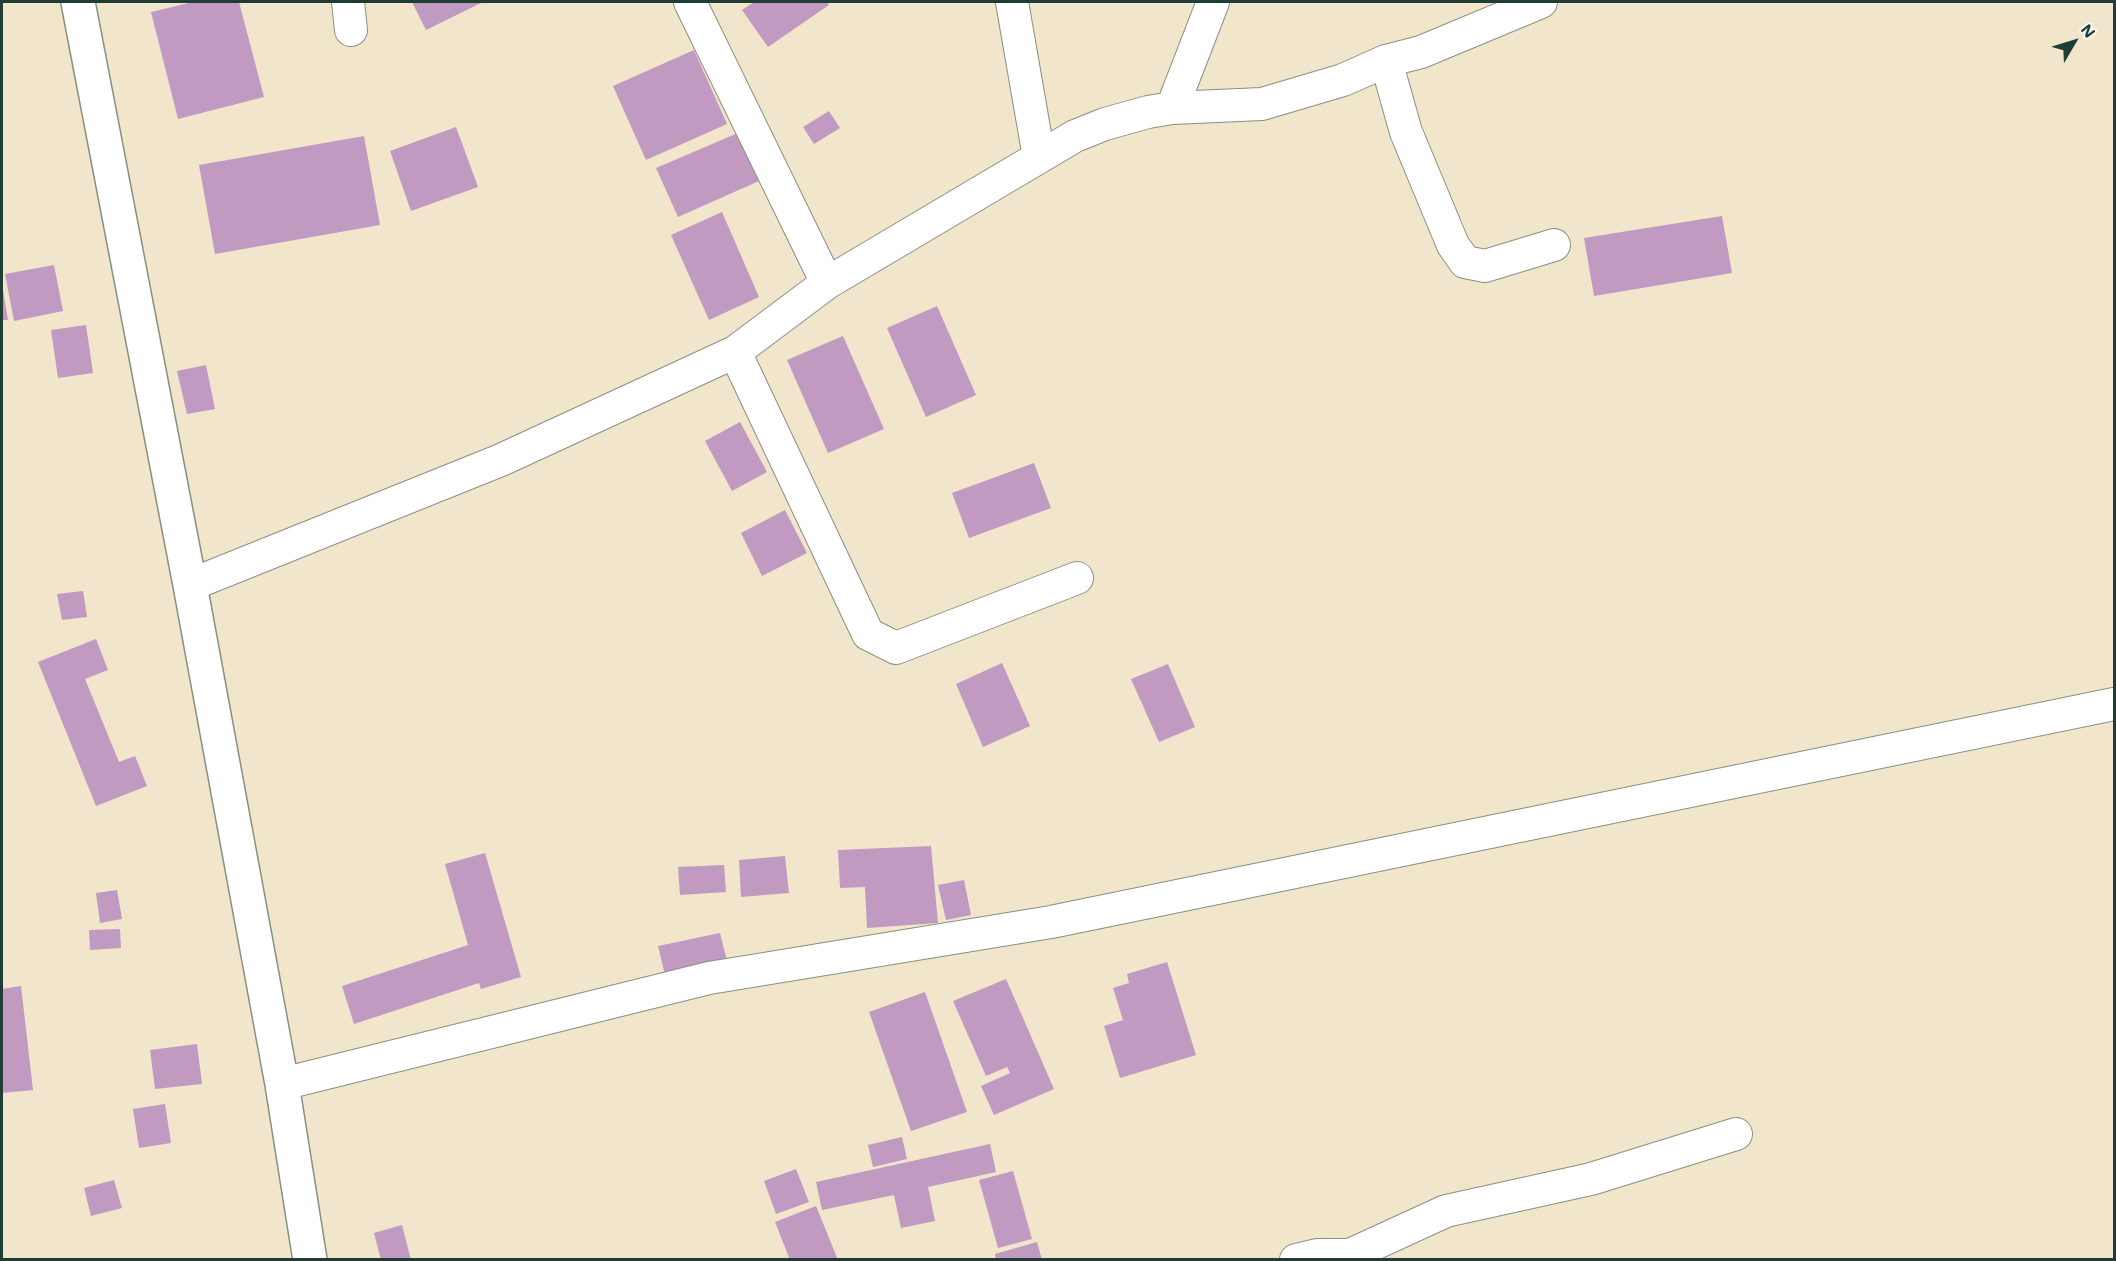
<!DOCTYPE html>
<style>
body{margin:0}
#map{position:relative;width:2116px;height:1261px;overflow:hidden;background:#f1e5cc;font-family:Mali,sans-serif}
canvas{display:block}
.frame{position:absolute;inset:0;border:3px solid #1f3d34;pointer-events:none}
.north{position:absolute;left:2044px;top:12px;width:60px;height:60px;-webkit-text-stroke:4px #f6f6f2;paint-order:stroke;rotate:52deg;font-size:16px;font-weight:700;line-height:24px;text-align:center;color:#1f3d34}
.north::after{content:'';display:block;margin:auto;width:21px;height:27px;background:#1f3d34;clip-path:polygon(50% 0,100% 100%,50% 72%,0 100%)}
</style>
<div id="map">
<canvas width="2116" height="1261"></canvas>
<div class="frame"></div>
<div class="north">N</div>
</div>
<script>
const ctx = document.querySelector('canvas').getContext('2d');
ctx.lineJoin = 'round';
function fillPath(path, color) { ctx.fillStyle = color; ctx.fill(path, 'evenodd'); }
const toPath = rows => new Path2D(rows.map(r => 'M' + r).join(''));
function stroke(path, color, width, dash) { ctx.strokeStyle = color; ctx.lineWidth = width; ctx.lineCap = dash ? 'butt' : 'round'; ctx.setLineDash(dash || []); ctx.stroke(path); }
fillPath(toPath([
 [193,2,239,2,264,97,178,119,151,12],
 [412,2,483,2,426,30],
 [754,2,827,2,829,5,768,47,742,10],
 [694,50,727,124,646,160,613,86],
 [829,111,840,128,814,144,803,127],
 [456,127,478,187,411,211,390,151],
 [738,133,759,181,678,217,656,168],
 [364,136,380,225,215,254,199,165],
 [722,212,759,297,709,320,671,235],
 [1722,216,1732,273,1594,296,1584,238],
 [54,265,63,311,14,321,5,274],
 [2,284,8,320,2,320],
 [937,306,976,395,926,417,887,328],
 [86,325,93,373,58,378,51,330],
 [843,336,884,429,828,453,787,360],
 [206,365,215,409,187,414,177,371],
 [740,422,767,472,732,491,705,441],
 [1034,463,1051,508,969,538,952,493],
 [785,510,807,553,762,576,741,533],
 [83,591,87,617,62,620,57,594],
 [96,639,108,670,85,679,119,762,135,756,147,786,96,806,38,662],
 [1002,663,1030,726,983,747,956,684],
 [1168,664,1195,727,1159,742,1131,679],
 [931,846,938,923,867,928,865,887,840,888,838,850],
 [485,853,521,977,481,989,479,983,354,1024,342,986,468,945,445,864],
 [785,856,789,893,741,897,739,860],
 [724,865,726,892,680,895,678,867],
 [964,880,971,915,946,920,938,885],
 [117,890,122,919,100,923,96,893],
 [120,929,121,948,90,950,89,930],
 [720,933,727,961,665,975,658,946],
 [1167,962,1196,1055,1120,1078,1104,1026,1123,1020,1113,988,1129,983,1127,974],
 [1006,979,1054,1089,994,1115,981,1086,1010,1073,1007,1067,986,1076,953,1001],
 [21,986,33,1090,2,1093,2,989],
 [925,992,967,1112,911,1131,869,1012],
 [197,1044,202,1084,155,1089,150,1050],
 [165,1104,171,1143,139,1148,133,1109],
 [902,1137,907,1159,873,1167,868,1145],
 [990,1144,996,1172,928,1187,935,1221,901,1228,894,1195,822,1210,816,1182],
 [796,1169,809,1202,776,1214,764,1181],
 [1013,1171,1032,1239,998,1248,979,1180],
 [114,1180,122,1208,91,1216,84,1188],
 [816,1206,838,1260,790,1260,775,1222],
 [402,1225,411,1260,381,1260,374,1233],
 [1037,1242,1042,1260,996,1260,995,1254]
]), '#c09ac0');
const minor = toPath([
 [348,2,351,30],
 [690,2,827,283],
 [1012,2,1039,157],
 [1386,61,1421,52,1541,2],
 [1172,108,1213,2],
 [735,352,868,634,896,648,1077,578],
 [190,585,501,460,735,352,827,283,1075,136,1105,124,1148,112,1172,108,1262,104,1343,80,1386,61,1406,132,1453,245,1465,262,1485,266,1554,245],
 [282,1084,709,978,1051,922,2114,704],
 [1350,1255,1446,1211,1591,1179,1736,1134],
 [1296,1260,1317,1255,1350,1255,1359,1260]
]);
const tertiary = toPath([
 [78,2,190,585,282,1084,310,1260]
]);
stroke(minor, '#889180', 34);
stroke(tertiary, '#889180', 36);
stroke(minor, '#fff', 32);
stroke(tertiary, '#fff', 33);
</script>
